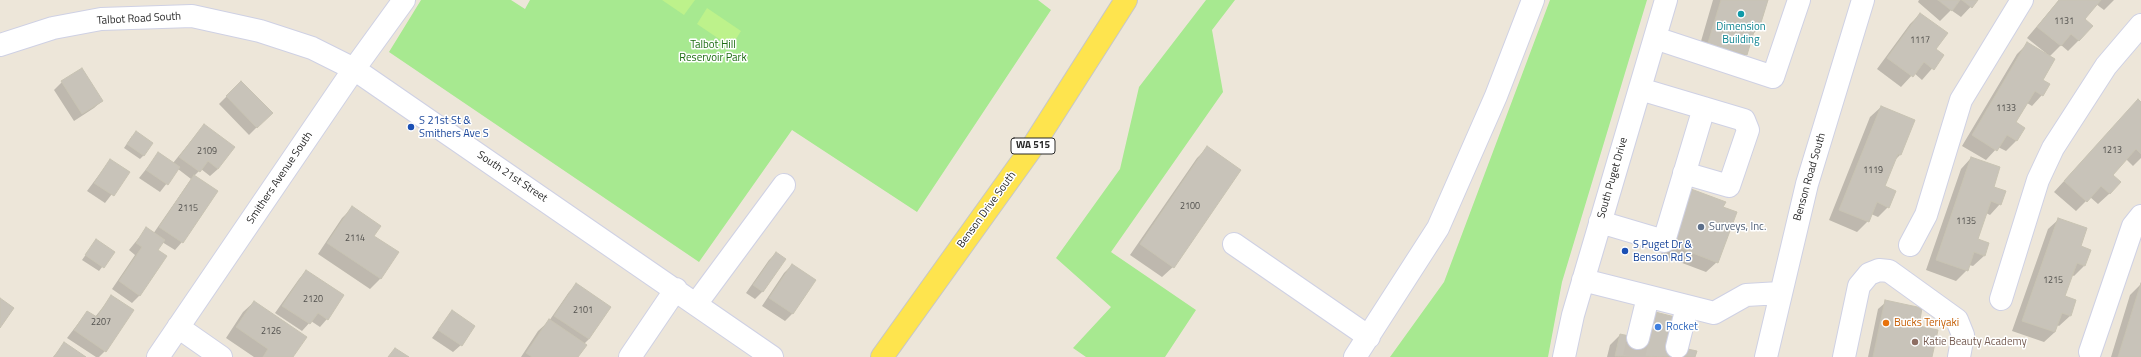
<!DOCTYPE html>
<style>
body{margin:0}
canvas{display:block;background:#ede6d9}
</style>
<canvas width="2141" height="357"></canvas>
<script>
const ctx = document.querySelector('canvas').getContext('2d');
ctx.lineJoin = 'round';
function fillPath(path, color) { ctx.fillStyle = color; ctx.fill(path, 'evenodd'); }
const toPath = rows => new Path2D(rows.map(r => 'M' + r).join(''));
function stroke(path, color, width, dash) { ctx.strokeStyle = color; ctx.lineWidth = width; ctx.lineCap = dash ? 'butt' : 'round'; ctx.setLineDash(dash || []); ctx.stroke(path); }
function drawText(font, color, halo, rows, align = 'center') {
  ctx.font = font + ' "Titillium Web",sans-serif'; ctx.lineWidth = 3; ctx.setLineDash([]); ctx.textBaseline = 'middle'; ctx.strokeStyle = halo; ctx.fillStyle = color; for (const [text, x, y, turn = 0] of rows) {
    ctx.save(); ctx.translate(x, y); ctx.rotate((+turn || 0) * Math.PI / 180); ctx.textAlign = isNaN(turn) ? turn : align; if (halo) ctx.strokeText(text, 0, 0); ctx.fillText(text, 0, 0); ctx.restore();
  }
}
fillPath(toPath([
 [421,0,511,0,525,9,530,0,1038,0,1051,10,917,212,792,130,699,262,389,52],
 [1206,0,1235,0,1212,30,1223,92,1111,252,1196,310,1165,357,1086,357,1073,348,1111,307,1056,258,1120,169,1139,87],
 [1550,0,1647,0,1562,282,1548,357,1390,357,1444,282]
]), '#a7e990');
fillPath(toPath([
 [662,0,695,0,684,15],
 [707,8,741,31,731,47,697,24]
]), '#bdf28b');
fillPath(toPath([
 [1713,0,1767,0,1759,28,1752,35,1746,54,1734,67,1697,55],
 [1919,0,1977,0,1961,17,1951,10,1940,21,1918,2],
 [2059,0,2114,0,2104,10,2096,4,2083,19,2091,26,2078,41,2068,51,2061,45,2049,57,2041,80,2042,95,2032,106,2027,103,2015,123,2024,128,2016,141,2006,151,1998,147,1986,160,1962,146,2017,54,2027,44,2047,54,2027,38],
 [1920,14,1934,50,1943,56,1922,80,1914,73,1901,87,1877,69,1910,24],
 [82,70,102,101,94,108,74,121,54,90,62,82],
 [241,82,271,113,249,135,219,104],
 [2138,100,2141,103,2141,158,2133,166,2126,159,2112,175,2119,182,2109,194,2098,204,2090,197,2076,211,2054,192],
 [1881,107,1901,154,1894,161,1884,187,1888,207,1878,217,1871,214,1868,221,1857,232,1829,220,1870,117],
 [204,125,218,169,210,176,201,169,194,176,182,242,175,250,162,242,157,250,140,295,132,303,112,289,135,255,129,250,146,229,153,234,191,179,178,169,160,192,139,178,159,153,173,163],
 [132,136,144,155,140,159,124,148],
 [1207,148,1173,267,1162,277,1130,255,1197,158],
 [1971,158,1992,187,2000,204,1990,215,1986,213,1977,240,1988,243,1984,256,1973,266,1969,265,1967,270,1956,281,1926,270,1961,169],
 [110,160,129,172,105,203,87,191],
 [1681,200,1722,208,1717,262,1706,272,1661,255],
 [352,208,373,236,397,253,380,279,370,289,318,254,342,218],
 [2059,219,2080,247,2084,266,2074,276,2072,275,2064,297,2075,300,2070,316,2059,326,2057,325,2055,332,2044,342,2012,331,2048,229],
 [96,240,114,252,99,271,82,260],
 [776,253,763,291,755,299,746,293,769,260],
 [792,265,814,281,792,314,785,321,762,306,784,273],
 [306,271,327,319,320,327,311,321,302,331,275,313,299,279],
 [2141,284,2141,357,2111,357,2130,295],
 [576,285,589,339,584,344,577,357,521,357,538,331,549,321,569,292],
 [111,297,105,351,99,357,96,357,67,338,87,312,95,317],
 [254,302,292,357,254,357,226,338,243,312],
 [1886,302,1917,327,1931,357,1868,357,1878,309],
 [452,311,461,345,453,352,432,338],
 [1620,335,1696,352,1694,357,1607,357,1610,345],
 [64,344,84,357,53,357]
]), '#0003');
const building = toPath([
 [1721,0,1768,0,1759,29,1755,28,1747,55,1708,43,1721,0],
 [1938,0,1960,0,1952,11,1938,0],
 [1962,0,1978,0,1972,8,1962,0],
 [2059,0,2101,0,2085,19,2093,26,2079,41,2071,34,2061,46,2037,27,2059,0],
 [1920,13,1948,33,1936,49,1944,55,1934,70,1924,62,1913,77,1887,58,1920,13],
 [2027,42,2055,59,2043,80,2050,84,2043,96,2035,91,2016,122,2025,128,2017,141,2007,135,1997,151,1972,135,2027,42],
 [82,68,103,101,82,114,61,81,82,68],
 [241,81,273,113,257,128,226,96,241,81],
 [2138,99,2141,102,2141,154,2136,149,2113,175,2121,182,2110,194,2101,186,2087,202,2064,181,2138,99],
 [1881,106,1915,120,1901,155,1898,154,1885,186,1896,191,1889,208,1877,202,1869,222,1839,210,1881,106],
 [204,124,235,147,218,169,208,161,200,172,179,157,204,124],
 [136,131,153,143,144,156,127,144,136,131],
 [1207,146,1241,170,1174,268,1140,244,1207,146],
 [158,152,180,167,168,185,146,170,158,152],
 [1971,157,2000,167,1994,187,2006,191,2001,205,1991,201,1978,239,1989,243,1985,256,1974,252,1968,271,1936,260,1971,157],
 [110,159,130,172,114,196,94,183,110,159],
 [194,175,218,191,183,243,159,227,194,175],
 [1691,189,1726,202,1723,207,1737,212,1718,263,1670,244,1691,189],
 [352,206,381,226,374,236,399,252,381,279,327,243,352,206],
 [2058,218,2087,228,2081,246,2091,250,2085,266,2077,263,2065,296,2076,300,2071,316,2062,313,2055,332,2022,321,2058,218],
 [146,227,165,240,158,250,167,256,140,296,119,281,142,247,136,243,146,227],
 [96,239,115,252,104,268,85,255,96,239],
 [776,252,786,259,763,292,753,285,776,252],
 [792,264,816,280,793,314,769,298,792,264],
 [306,270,344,295,328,320,318,313,310,324,282,306,306,270],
 [576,283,611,307,589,339,554,316,576,283],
 [2141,283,2141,357,2118,357,2141,283],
 [111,295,134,310,106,352,74,330,87,311,97,317,111,295],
 [0,298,14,308,0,328,0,298],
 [1885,300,1922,308,1919,326,1938,330,1932,357,1873,357,1885,300],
 [254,301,307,337,293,357,263,357,268,349,236,327,254,301],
 [452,310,475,326,462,346,438,330,452,310],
 [1655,312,1675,317,1669,345,1697,351,1695,357,1615,356,1620,334,1648,340,1655,312],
 [549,319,587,345,578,357,532,357,526,353,549,319],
 [64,342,86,357,54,357,64,342],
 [395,348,409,357,388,357,395,348]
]);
fillPath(building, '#c8c3b9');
stroke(building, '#c8c3b3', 1);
stroke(toPath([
 [1634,357,1638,338]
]), '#c6c0b6', 22, [22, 11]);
const minor = toPath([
 [1655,38,1773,77,1799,0],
 [0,45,53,28,101,19,192,16,260,31,312,48,354,69,772,357],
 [1640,89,1744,120,1748,130,1729,186,1684,173],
 [1600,222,1664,241,1704,108],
 [1234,244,1369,337],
 [1910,245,1926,215,1961,100,2022,0],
 [1583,280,1714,313,1746,295,1780,293],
 [2001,299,2038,180,2053,148,2106,66,2141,25],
 [696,304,784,185],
 [178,327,221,357],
 [1638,338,1648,297],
 [1677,347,1687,307],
 [2090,352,2133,226,2141,216],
 [158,357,354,69,404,0],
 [630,357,676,289],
 [1355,357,1438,228,1496,96,1533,0],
 [1564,357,1573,315,1666,0],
 [1766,357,1807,184,1863,0],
 [1844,357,1859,286,1869,274,1879,270,1889,271,1957,320,1963,335,1959,357]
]);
const major = toPath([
 [882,357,1031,149,1126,0]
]);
stroke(minor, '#cfd1e4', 24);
stroke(major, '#c7c7c7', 24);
stroke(minor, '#fff', 22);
stroke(major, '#fee44e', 22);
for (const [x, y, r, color] of [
 [1741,14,4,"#0f9aa8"],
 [411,127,4,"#1a4fb4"],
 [1701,227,4,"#5c6f8a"],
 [1625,251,4,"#1a4fb4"],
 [1886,323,4,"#e8710a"],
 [1658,327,4,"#3f7fe0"],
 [1915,342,4,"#8d6e63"]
]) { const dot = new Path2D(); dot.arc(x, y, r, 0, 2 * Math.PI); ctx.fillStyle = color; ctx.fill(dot); stroke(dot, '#fff', 1.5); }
drawText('9px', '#51504d', null, [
 ["1131",2064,22],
 ["1117",1920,41],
 ["1133",2006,109],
 ["1213",2112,151],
 ["2109",207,152],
 ["1119",1873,171],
 ["2100",1190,207],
 ["2115",188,209],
 ["1135",1966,222],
 ["2114",355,239],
 ["1215",2053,281],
 ["2120",313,300],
 ["2101",583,311],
 ["2207",101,323],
 ["2126",271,332]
]);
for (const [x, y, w] of [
 [1033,146,44]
]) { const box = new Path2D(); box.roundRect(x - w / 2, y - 8, w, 16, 3); ctx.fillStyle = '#fff'; ctx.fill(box); stroke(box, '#292929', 1); }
drawText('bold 10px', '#292929', null, [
 ["WA 515",1033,146]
]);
drawText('11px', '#292929', '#fff', [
 ["Talbot Road South",139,19,-3],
 ["South 21st Street",512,177,34],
 ["Benson Road South",1810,177,-74],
 ["Smithers Avenue South",280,178,-56],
 ["South Puget Drive",1613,178,-74],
 ["Benson Drive South",987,210,-54]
]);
drawText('11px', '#0d838f', '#fff', [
 ["Dimension",1741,27],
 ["Building",1741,40]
]);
drawText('11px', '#1d6d13', '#fff', [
 ["Talbot Hill",713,45],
 ["Reservoir Park",713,58]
]);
drawText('11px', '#164399', '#fff', [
 ["S 21st St &",419,121],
 ["Smithers Ave S",419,134],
 ["S Puget Dr &",1633,245],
 ["Benson Rd S",1633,258]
], 'left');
drawText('11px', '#4e5e75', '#fff', [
 ["Surveys, Inc.",1709,227]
], 'left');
drawText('11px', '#c56008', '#fff', [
 ["Bucks Teriyaki",1894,323]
], 'left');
drawText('11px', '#366cbe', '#fff', [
 ["Rocket",1666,327]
], 'left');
drawText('11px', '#785e54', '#fff', [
 ["Katie Beauty Academy",1923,342]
], 'left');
</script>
